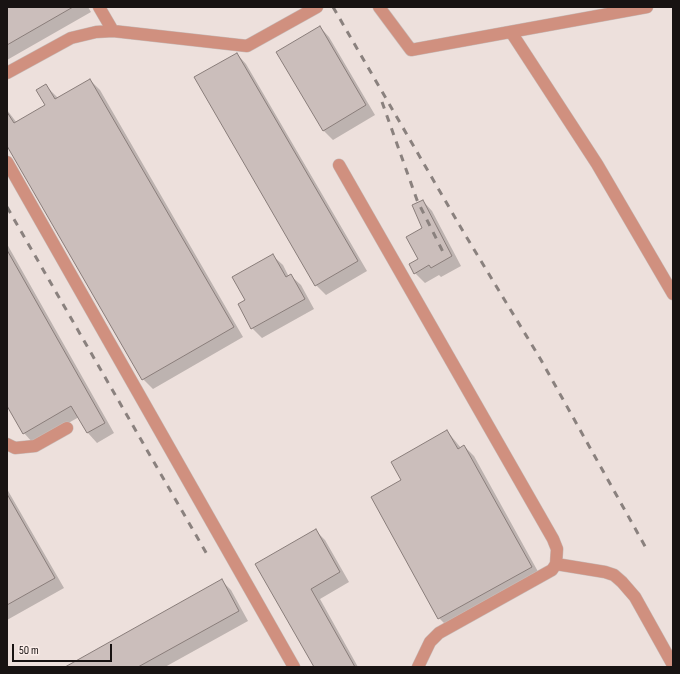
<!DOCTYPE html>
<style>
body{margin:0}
#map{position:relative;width:680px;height:674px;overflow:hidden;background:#ede0dc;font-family:"Sofia Sans Condensed",sans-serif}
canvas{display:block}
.frame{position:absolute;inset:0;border:8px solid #181312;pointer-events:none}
.scale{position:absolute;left:12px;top:644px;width:100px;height:18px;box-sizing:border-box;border:2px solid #181312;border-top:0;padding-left:5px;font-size:12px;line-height:14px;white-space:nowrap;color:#181312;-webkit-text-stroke:3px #fbede9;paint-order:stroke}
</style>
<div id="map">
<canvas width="680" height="674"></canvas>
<div class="frame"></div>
<div class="scale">50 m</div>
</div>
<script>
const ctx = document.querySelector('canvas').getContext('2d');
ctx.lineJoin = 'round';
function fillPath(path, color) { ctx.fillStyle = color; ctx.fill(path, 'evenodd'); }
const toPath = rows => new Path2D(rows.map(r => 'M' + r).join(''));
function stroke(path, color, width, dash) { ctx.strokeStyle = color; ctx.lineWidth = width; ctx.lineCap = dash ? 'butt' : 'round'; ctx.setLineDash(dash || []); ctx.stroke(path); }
fillPath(toPath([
 [7,7,88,7,91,12,7,60],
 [320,27,329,37,375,115,333,140,323,130],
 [237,54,246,64,367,271,326,295,316,285,196,78],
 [90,80,100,90,243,337,153,389,143,379,7,144,7,110,17,123,46,105,46,86,58,98],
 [423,201,432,211,461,266,441,277,439,275,425,283,415,273,420,260,424,228],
 [7,244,114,433,97,443,88,433,79,417,33,443,24,433,7,404],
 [273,256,283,265,289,277,291,276,301,285,314,309,262,338,252,328,246,301],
 [447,431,461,448,464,446,474,456,541,577,449,628,439,618,402,481],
 [7,489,64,588,7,620],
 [316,531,325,540,349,582,320,599,358,667,315,667,257,564],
 [222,581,231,590,248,621,165,667,67,667]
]), '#0003');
const building = toPath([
 [7,7,73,7,7,45,7,7],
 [320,26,366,105,323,131,276,52,320,26],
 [237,53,358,261,315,286,194,77,237,53],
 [90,79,234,327,142,380,7,146,7,112,14,123,45,105,36,90,46,84,55,99,90,79],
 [423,200,452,256,431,268,429,265,414,274,409,264,418,259,406,237,422,228,412,205,423,200],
 [7,250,105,423,87,433,71,406,23,434,7,406,7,250],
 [273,254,286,277,291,274,305,299,251,329,238,304,245,300,232,277,273,254],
 [447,430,458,449,464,445,532,567,438,619,371,497,401,480,391,462,447,430],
 [7,494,55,578,7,605,7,494],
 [316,529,340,572,311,589,355,667,314,667,255,564,316,529],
 [222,579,239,611,138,667,65,667,222,579]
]);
fillPath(building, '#cbbebb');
stroke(building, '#897d7a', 1);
const minor = toPath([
 [99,7,113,31],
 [379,7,411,50,647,7],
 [511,32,597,164,673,294],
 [7,73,71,38,96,32,113,31,247,46,317,7],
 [7,162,294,667],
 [339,165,553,539,557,549,556,564,552,570,439,633,430,642,418,667],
 [7,444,15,448,35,446,67,428],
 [556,564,605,572,614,575,622,582,635,597,673,665]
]);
stroke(minor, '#c7bbb8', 13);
stroke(minor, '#d0907f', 12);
stroke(toPath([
 [333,7,464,233,541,360,646,548],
 [382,102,417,200,445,256],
 [7,207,208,556]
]), '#8a817e', 3, [7, 7]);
</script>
